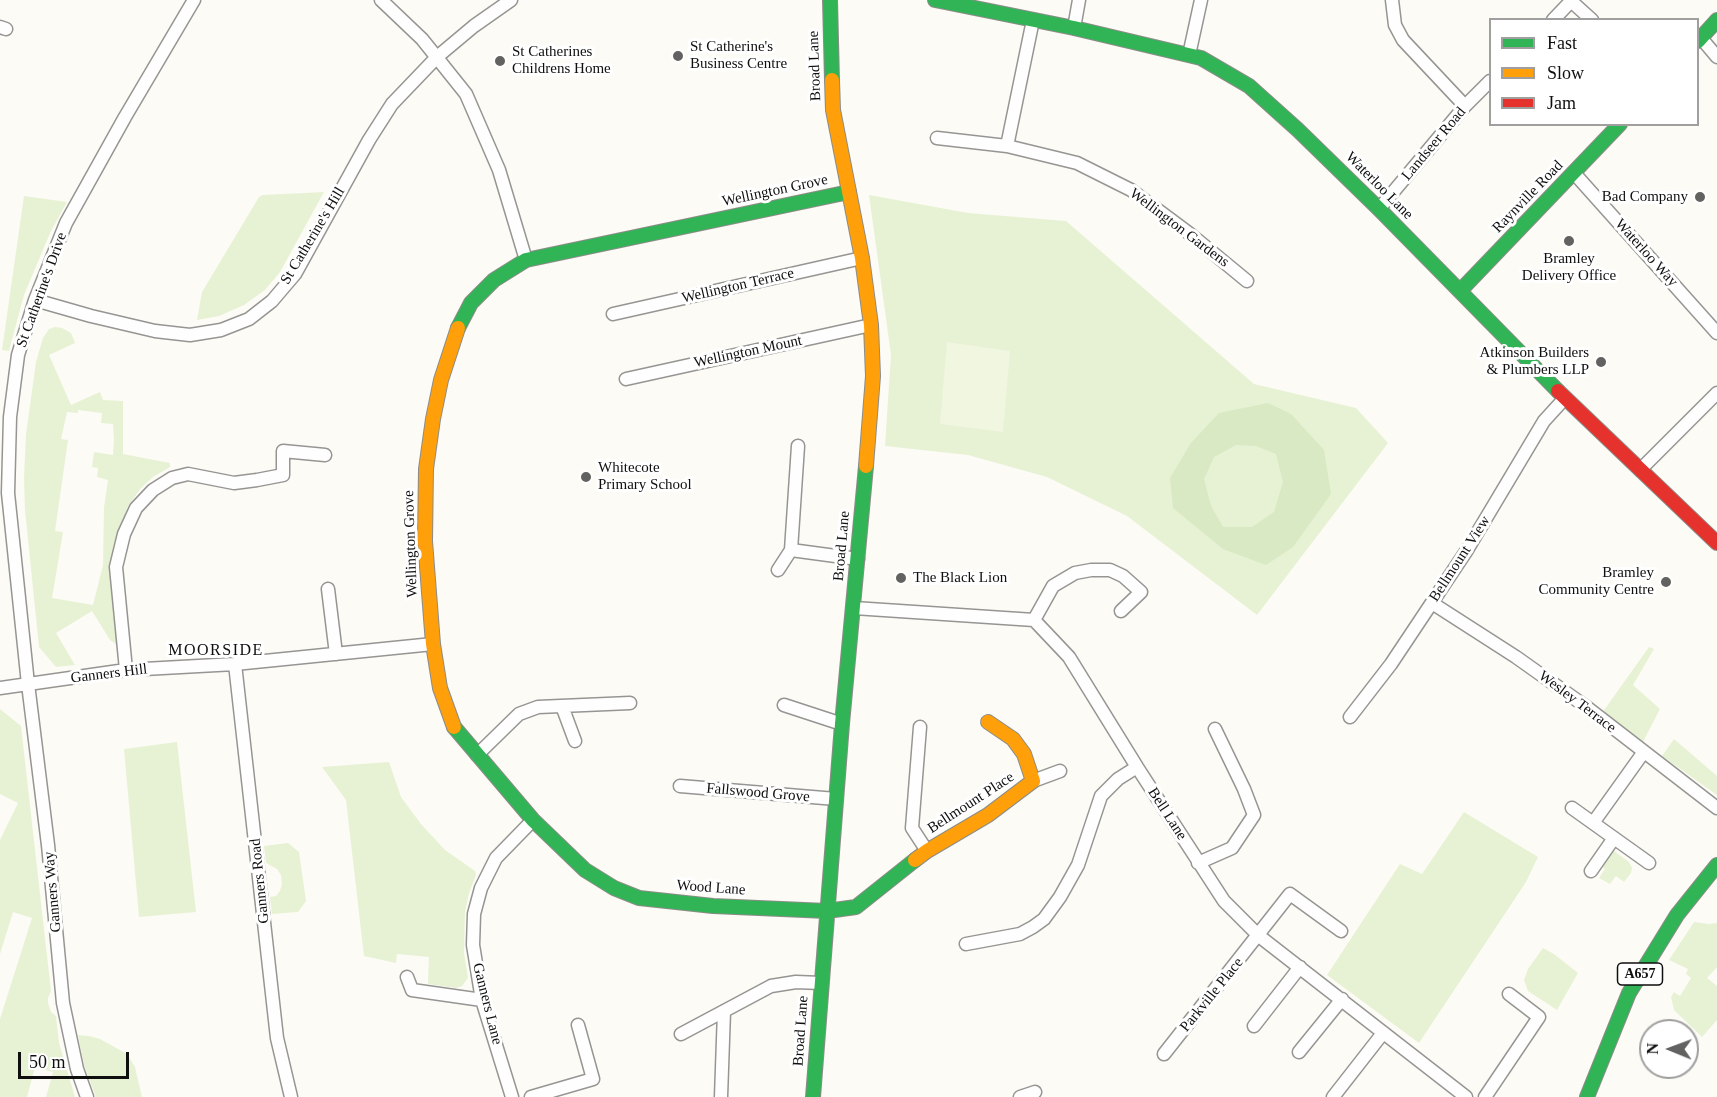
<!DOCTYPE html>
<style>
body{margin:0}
#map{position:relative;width:1717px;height:1097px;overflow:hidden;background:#fcfbf5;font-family:Georgia,serif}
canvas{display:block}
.legend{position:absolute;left:1489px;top:18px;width:210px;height:108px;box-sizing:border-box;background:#fff;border:2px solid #9f9f9f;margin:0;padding:8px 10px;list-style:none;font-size:18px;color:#0f0f0f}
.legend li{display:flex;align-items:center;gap:12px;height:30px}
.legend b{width:30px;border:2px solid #9f9f9f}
.north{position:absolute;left:1639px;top:1019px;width:60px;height:60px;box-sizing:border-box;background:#fff;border:2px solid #9f9f9f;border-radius:50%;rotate:271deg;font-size:16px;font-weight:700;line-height:24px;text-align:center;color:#0f0f0f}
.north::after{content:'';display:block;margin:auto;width:21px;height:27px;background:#626260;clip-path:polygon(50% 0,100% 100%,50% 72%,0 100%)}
.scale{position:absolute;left:18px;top:1052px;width:111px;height:27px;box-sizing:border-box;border:3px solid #0f0f0f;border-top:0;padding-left:8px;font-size:18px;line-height:21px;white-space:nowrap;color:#0f0f0f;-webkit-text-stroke:4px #fff;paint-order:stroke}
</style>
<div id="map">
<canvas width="1717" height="1097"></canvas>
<ul class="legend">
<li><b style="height:8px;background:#30b455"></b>Fast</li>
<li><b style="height:8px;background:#ff9f0a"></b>Slow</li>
<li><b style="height:8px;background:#e5322d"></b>Jam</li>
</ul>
<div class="north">N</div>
<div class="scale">50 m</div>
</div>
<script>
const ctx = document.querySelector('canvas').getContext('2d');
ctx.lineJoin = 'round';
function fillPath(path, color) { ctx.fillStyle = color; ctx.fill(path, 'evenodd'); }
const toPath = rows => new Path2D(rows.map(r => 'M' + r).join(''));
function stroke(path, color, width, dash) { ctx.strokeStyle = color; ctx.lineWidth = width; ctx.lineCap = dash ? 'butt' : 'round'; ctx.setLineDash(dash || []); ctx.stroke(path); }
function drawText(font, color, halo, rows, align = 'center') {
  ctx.font = font + ' Georgia,serif'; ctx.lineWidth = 6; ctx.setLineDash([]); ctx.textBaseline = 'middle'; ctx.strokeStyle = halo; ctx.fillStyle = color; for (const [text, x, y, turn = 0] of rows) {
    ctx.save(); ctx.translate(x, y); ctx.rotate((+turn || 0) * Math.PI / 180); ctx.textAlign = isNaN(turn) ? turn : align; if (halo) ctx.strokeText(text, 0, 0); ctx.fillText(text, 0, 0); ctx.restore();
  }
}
fillPath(toPath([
 [324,192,280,272,265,290,244,305,219,316,197,320,202,292,259,197,263,195],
 [869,195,968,213,1066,221,1254,384,1356,408,1388,443,1257,615,1127,516,1047,477,968,455,885,446,891,355],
 [24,196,67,202,51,231,24,295,9,351,2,350],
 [55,327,62,328,71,333,75,343,49,355,71,405,100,392,103,400,123,401,123,454,170,463,170,467,153,477,141,488,128,506,113,547,111,578,117,645,110,640,92,611,56,633,75,665,56,667,39,647,25,510,24,478,26,434,36,362,43,338,49,329],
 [78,410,102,413,101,423,113,424,114,439,113,455,94,452,92,467,98,468,97,477,108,480,104,507,103,565,93,605,52,598,63,532,55,531,68,440,61,439,67,412,78,413],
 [1649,647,1654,649,1633,685,1660,709,1643,742,1602,713],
 [0,709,21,726,51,991,48,998,48,1003,51,1012,56,1016,59,1043,75,1097,46,1097,53,1072,35,1067,27,1097,0,1097,0,1019,32,918,13,912,0,954,0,840,18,803,0,794],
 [1674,739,1717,776,1717,795,1662,756],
 [177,742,196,912,139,917,124,749],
 [389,762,401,797,421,824,445,850,475,871,476,875,469,893,465,912,464,953,468,978,462,986,456,988,428,984,429,957,397,954,396,963,364,956,346,800,322,767],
 [1464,812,1538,857,1526,882,1419,1043,1327,975,1400,864,1422,874],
 [288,843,299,852,306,901,298,912,272,914,270,897,276,896,280,891,282,884,281,875,277,869,266,863,264,846],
 [1610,848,1629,862,1632,868,1631,873,1624,882,1616,876,1610,884,1599,878,1605,869,1599,864],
 [1694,922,1709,924,1717,923,1717,967,1707,978,1717,986,1717,1020,1702,1037,1674,1010,1671,997,1674,992,1680,996,1691,978,1686,974,1688,969,1669,960],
 [1543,948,1554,954,1578,973,1557,1010,1528,991,1524,980,1528,969],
 [78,1035,89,1036,100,1039,127,1054,135,1067,142,1097,96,1097,84,1065]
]), '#e7f2d5');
fillPath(toPath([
 [1268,403,1291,414,1324,450,1331,494,1293,547,1266,565,1223,549,1173,508,1170,478,1191,443,1219,413],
 [1236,445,1256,446,1276,454,1283,482,1274,512,1252,527,1223,527,1211,506,1204,479,1214,457]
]), '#d8e9c3');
fillPath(toPath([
 [947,342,1010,351,1003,432,940,424]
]), '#f0f6df');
const street = toPath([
 [381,0,422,39,466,94,499,170,526,260],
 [1392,0,1395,25,1403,40,1465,106],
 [1571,1,1592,20],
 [1553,20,1572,0],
 [0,27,6,29],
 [1074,28,1079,0],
 [1701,38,1717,57],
 [1189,55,1201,0],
 [937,138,1007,146,1077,163,1131,190,1190,234,1247,281],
 [1007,146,1033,20],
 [1574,173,1717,333],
 [1379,209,1465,106,1490,81],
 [35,300,91,316,155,331,190,335,221,330,249,319,272,301,295,274,369,140,392,104,437,57,474,26,511,0],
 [613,314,862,258],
 [626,379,871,325],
 [798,446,791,550,858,559],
 [1640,470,1717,393],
 [778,570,791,550],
 [328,589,336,654],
 [1432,603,1516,657,1585,706,1717,808],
 [854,608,1034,620,1069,657,1137,767,1224,901,1259,936,1466,1097],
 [1034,620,1053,586,1075,573,1091,570,1110,570,1123,576,1141,592,1121,611],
 [235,664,277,1038,291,1097],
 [126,670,116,567,124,534,136,508,153,490,172,478,188,474,234,483,257,480,283,475,283,451,325,455],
 [0,688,126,670,235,664,433,644],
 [784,705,842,724],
 [562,706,575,741],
 [1350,717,1391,664,1467,550,1544,421,1565,398],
 [920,727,912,828,927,851],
 [1643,753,1593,823,1649,863],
 [477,755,519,714,538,707,630,703],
 [1033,781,1060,771],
 [680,786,836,799],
 [1572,808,1593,823],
 [1198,863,1232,848,1254,815,1244,789,1215,729],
 [1591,871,1614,838],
 [966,944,1020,934,1033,927,1044,919,1060,897,1078,865,1101,796,1118,779,1137,767],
 [407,977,412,990,482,1000],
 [1254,1026,1300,967],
 [681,1034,771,986,796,982,821,983],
 [1299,1052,1342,999],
 [1164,1054,1290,894,1341,931],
 [87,1097,77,1069,63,1003,48,845,28,684,8,493,10,417,18,355,35,300,66,223,125,117,194,0],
 [512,1097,482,1000,473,945,474,914,481,888,496,858,533,820],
 [531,1097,593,1079,578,1025],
 [721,1097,724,1011],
 [1020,1097,1035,1092],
 [1333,1097,1383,1033],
 [1485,1097,1539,1017,1509,994]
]);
const fast = toPath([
 [830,0,832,80],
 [935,0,1074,28,1201,58,1249,86,1298,130,1379,209,1558,391],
 [1698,41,1717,20],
 [1460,291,1620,124],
 [458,328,471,303,494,280,526,260,849,192],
 [454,727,533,820,585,870,614,888,639,898,713,906,827,911,856,907,915,860],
 [813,1097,842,724,866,466],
 [1587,1097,1629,993,1677,915,1717,865]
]);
const slow = toPath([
 [832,80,833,110,862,258,871,325,873,376,866,466],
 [454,727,440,688,433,644,425,541,426,469,433,419,441,380,458,328],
 [915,860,927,851,988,815,1033,781,1024,754,1013,739,988,722]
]);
const jam = toPath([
 [1558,391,1717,543]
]);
stroke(street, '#969593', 15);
stroke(fast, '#8c8c89', 16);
stroke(slow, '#8c8c89', 16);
stroke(jam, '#8c8c89', 16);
stroke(street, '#fffefe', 12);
stroke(fast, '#30b455', 14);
stroke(slow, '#ff9f0a', 14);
stroke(jam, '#e5322d', 14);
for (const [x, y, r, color] of [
 [678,56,6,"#626260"],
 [500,61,6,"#626260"],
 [1700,197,6,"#626260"],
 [1569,241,6,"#626260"],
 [1601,362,6,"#626260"],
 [586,477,6,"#626260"],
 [901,578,6,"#626260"],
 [1666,582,6,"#626260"]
]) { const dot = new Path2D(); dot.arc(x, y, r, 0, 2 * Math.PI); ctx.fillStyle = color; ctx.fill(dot); stroke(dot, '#fff', 2); }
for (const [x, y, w] of [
 [1640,974,45]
]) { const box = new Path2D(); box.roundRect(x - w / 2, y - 11, w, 22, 4.5); ctx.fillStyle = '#fff'; ctx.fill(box); stroke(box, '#0f0f0f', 1.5); }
drawText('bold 14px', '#0f0f0f', null, [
 ["A657",1640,974]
]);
drawText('15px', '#0f0f0f', '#fff', [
 ["St Catherine's",690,47],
 ["Business Centre",690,64],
 ["St Catherines",512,52],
 ["Childrens Home",512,69],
 ["Bad Company",1688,197,"right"],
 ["Bramley",1569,259,"center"],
 ["Delivery Office",1569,276,"center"],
 ["Atkinson Builders",1589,353,"right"],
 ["& Plumbers LLP",1589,370,"right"],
 ["Whitecote",598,468],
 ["Primary School",598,485],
 ["Bramley",1654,573,"right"],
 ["Community Centre",1654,590,"right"],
 ["The Black Lion",913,578]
], 'left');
drawText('15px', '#0f0f0f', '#fff', [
 ["Broad Lane",815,66,-92],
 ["Landseer Road",1434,144,-50],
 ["Waterloo Lane",1379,186,45],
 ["Wellington Grove",775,191,-12],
 ["Raynville Road",1528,197,-46],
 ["Wellington Gardens",1179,228,37],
 ["St Catherine's Hill",313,236,-59],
 ["Waterloo Way",1646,253,48],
 ["Wellington Terrace",738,286,-13],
 ["St Catherine's Drive",42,290,-70],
 ["Wellington Mount",748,352,-12],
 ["Wellington Grove",411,544,-92],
 ["Broad Lane",842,546,-85],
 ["Bellmount View",1460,559,-57],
 ["Ganners Hill",109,674,-7],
 ["Wesley Terrace",1577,702,37],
 ["Fallswood Grove",758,793,5],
 ["Bellmount Place",971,803,-33],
 ["Bell Lane",1167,814,57],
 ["Ganners Road",260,881,-96],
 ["Wood Lane",711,888,4],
 ["Ganners Way",53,892,-95],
 ["Parkville Place",1212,995,-51],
 ["Ganners Lane",487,1004,76],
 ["Broad Lane",801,1031,-86]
]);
ctx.letterSpacing = '1.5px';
drawText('16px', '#0f0f0f', '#fff', [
 ["MOORSIDE",216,651]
]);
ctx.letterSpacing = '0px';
</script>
